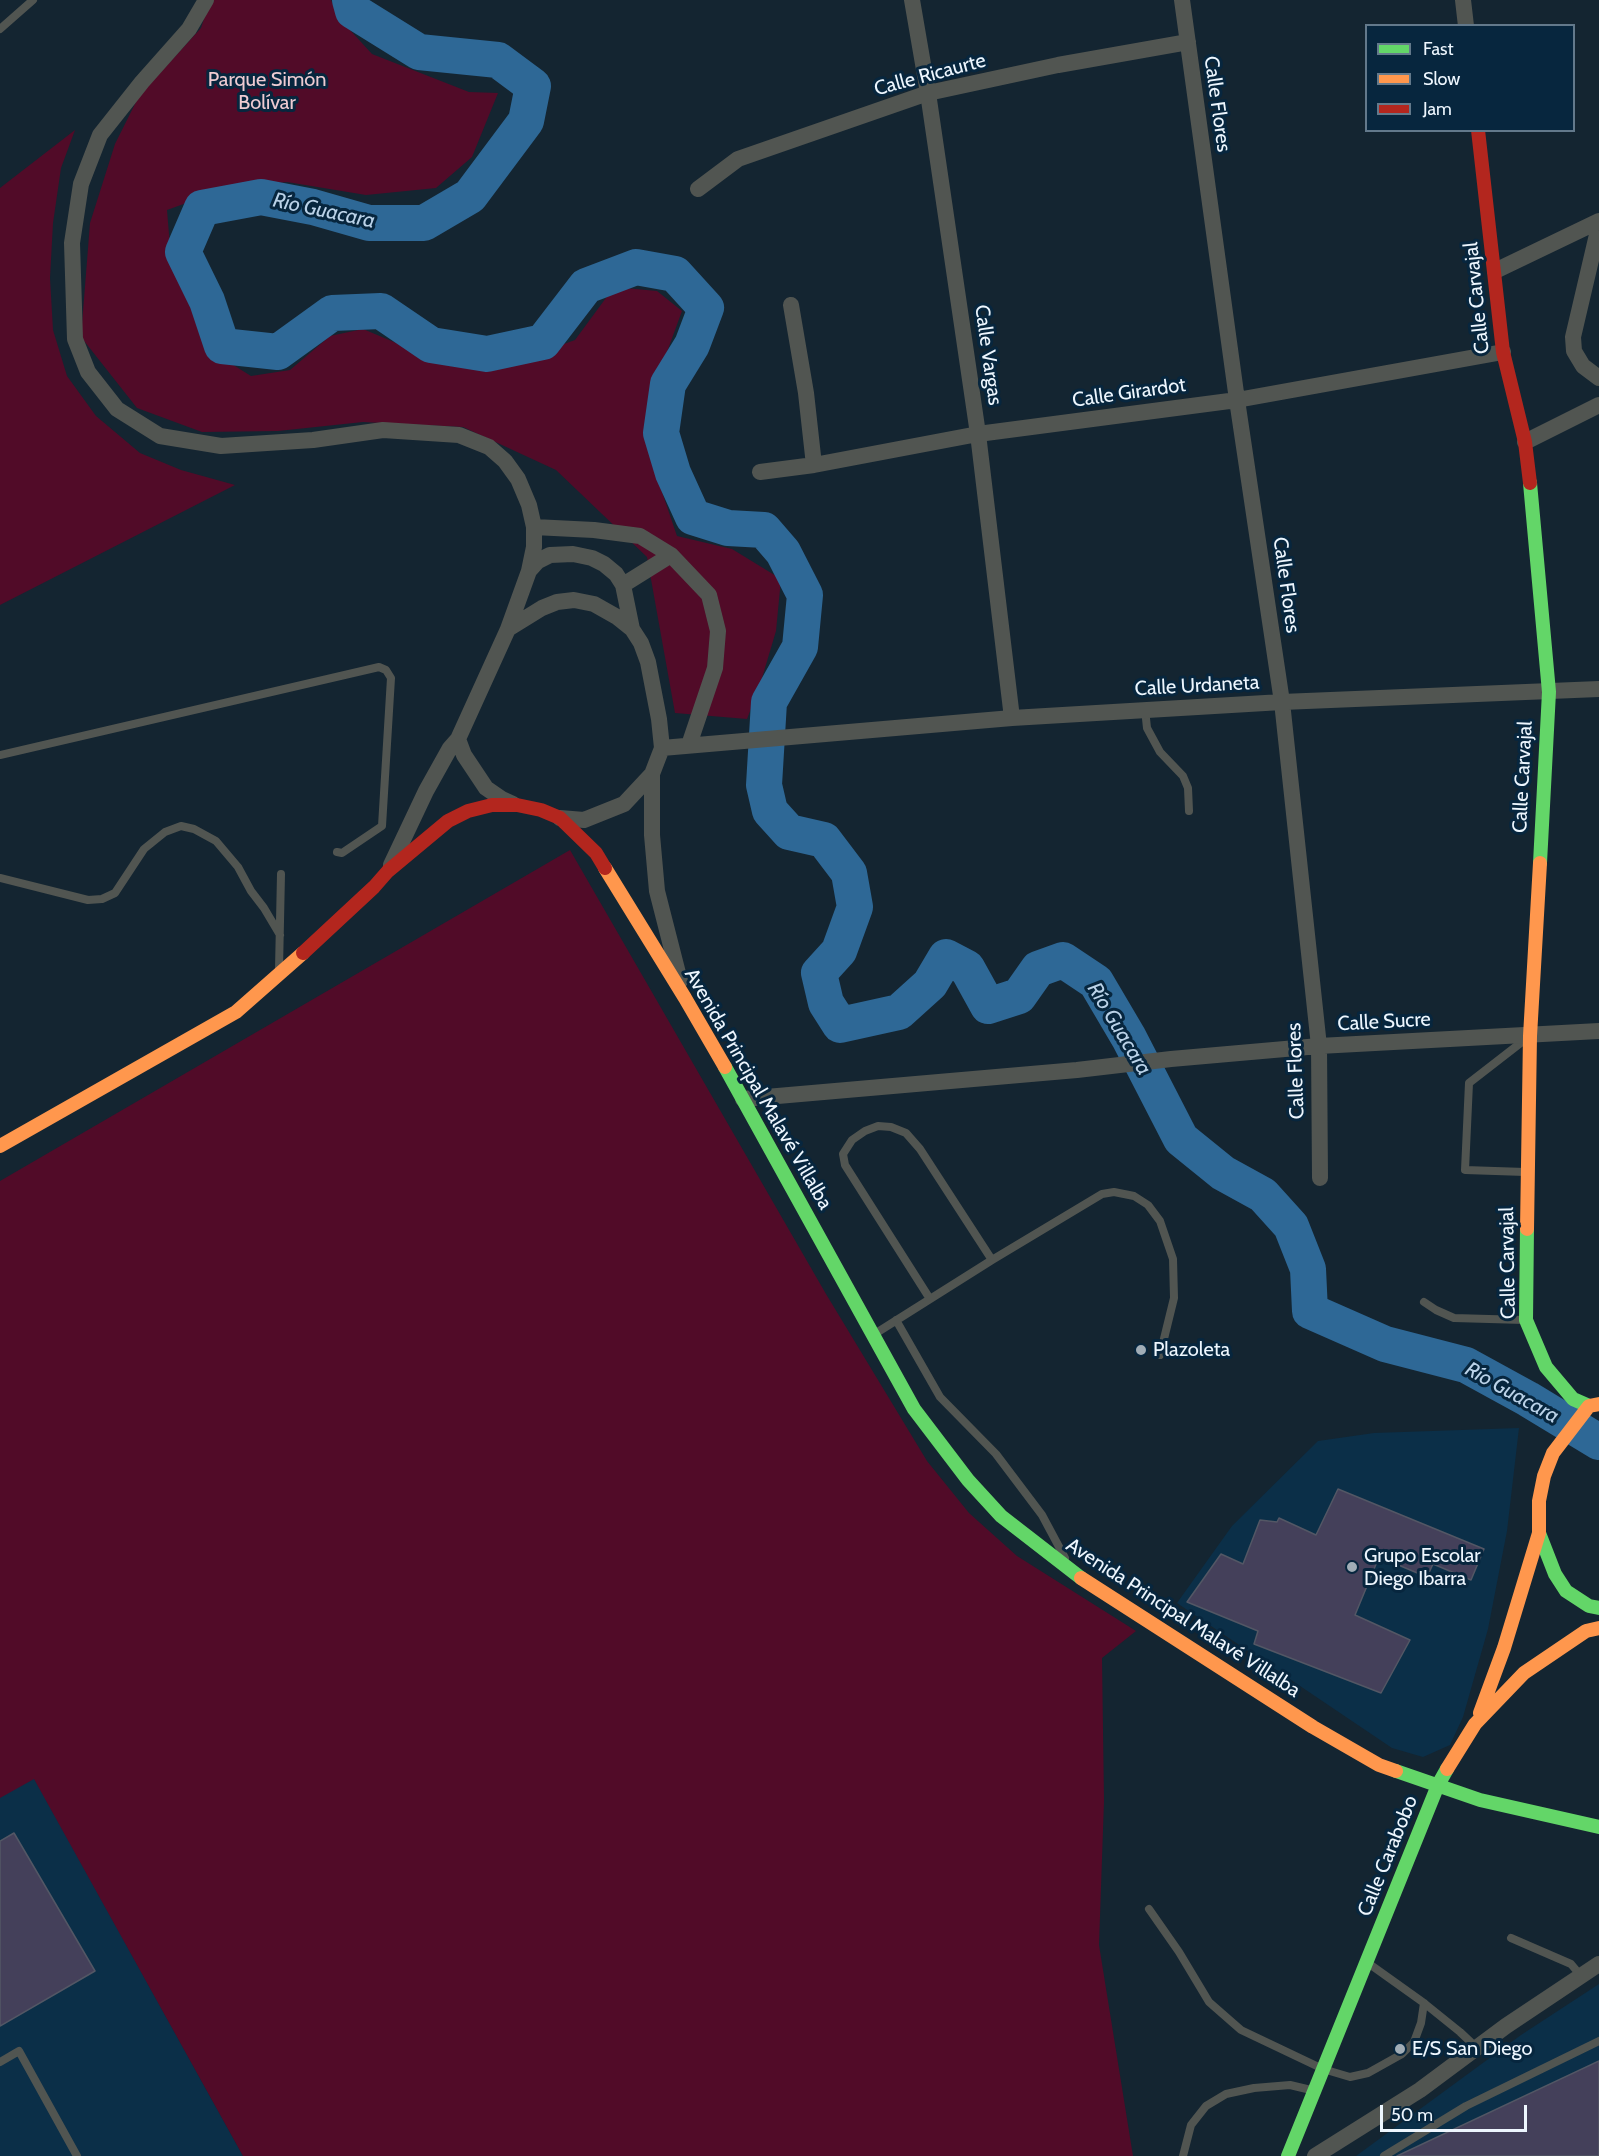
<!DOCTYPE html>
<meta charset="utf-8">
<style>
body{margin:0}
#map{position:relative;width:1599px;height:2156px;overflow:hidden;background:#142531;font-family:Cabin,sans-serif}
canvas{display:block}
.legend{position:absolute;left:1365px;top:24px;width:210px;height:108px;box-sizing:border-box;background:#07263e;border:2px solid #63798b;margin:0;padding:8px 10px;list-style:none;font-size:18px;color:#edf6fe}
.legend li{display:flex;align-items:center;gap:12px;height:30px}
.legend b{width:30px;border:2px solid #63798b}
.scale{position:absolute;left:1380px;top:2105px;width:147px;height:27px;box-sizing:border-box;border:3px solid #edf6fe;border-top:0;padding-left:8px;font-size:18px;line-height:21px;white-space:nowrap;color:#edf6fe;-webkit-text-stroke:4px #07263e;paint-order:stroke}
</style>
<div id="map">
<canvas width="1599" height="2156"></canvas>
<ul class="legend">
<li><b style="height:8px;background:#63d668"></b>Fast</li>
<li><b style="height:8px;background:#ff974d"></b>Slow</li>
<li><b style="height:8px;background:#b3261e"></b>Jam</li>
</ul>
<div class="scale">50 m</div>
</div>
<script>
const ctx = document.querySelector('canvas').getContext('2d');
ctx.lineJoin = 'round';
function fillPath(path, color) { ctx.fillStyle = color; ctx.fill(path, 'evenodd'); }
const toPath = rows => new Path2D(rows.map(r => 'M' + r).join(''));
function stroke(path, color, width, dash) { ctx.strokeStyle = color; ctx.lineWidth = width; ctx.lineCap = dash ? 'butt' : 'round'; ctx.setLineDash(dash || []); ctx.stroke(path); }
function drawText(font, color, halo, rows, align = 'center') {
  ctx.font = font + ' Cabin,sans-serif'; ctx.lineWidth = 6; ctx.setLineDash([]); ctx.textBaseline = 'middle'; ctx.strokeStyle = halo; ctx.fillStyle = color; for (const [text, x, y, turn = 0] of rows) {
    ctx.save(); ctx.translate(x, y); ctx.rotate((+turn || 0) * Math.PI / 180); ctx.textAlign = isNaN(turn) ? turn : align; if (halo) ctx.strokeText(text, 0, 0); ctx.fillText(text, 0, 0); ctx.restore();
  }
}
fillPath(toPath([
 [1519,1428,1507,1531,1488,1629,1463,1717,1450,1745,1423,1757,1392,1748,1177,1603,1232,1526,1318,1441,1374,1433],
 [0,1719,34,1778,243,2156,0,2156],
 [1599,1984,1599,2156,1356,2156,1521,2035]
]), '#0b2f48');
fillPath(toPath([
 [210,0,331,0,339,18,372,54,469,92,498,93,472,157,436,188,366,195,287,182,228,188,167,210,170,246,206,348,251,376,290,370,330,336,363,329,451,366,492,370,575,340,614,287,657,291,682,311,656,382,645,430,661,489,677,536,732,549,781,579,776,631,759,688,747,719,675,713,647,557,556,470,463,427,363,422,278,431,202,432,137,408,81,337,90,223,115,144,139,96,201,28],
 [75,130,61,168,53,223,50,278,53,330,67,376,96,416,140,453,181,470,235,485,0,605,0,188],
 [570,850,826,1294,927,1461,969,1513,1017,1556,1136,1631,1102,1658,1104,1801,1099,1945,1133,2156,243,2156,34,1779,0,1798,0,1181]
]), '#510b28');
stroke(toPath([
 [350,0,353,11,419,52,498,60,533,86,526,121,470,196,424,223,369,223,313,207,261,197,202,208,183,252,207,301,222,346,278,352,332,313,381,311,431,345,487,354,543,342,586,286,636,267,675,274,706,308,692,345,668,384,661,433,673,473,693,517,728,528,764,530,783,552,805,595,800,647,769,702,764,785,770,811,789,832,824,840,849,873,855,907,839,951,819,973,826,1003,840,1025,899,1012,930,984,946,957,967,968,988,1006,1019,996,1038,969,1063,960,1096,982,1129,1038,1181,1139,1223,1173,1263,1195,1291,1226,1308,1269,1310,1311,1385,1344,1466,1365,1528,1399,1599,1442]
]), '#2e6896', 36);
const building = toPath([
 [1338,1489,1484,1549,1471,1580,1433,1564,1427,1577,1379,1557,1355,1615,1410,1640,1381,1693,1254,1644,1258,1631,1187,1602,1221,1554,1243,1564,1260,1520,1277,1522,1279,1518,1316,1535,1338,1489],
 [14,1833,95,1971,0,2026,0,1841,14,1833],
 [1599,2061,1599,2156,1397,2156,1599,2061]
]);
fillPath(building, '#44405a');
stroke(building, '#535765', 1.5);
stroke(toPath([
 [0,29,33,0],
 [1145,709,1147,728,1160,752,1183,776,1188,788,1189,811],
 [0,755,379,667,386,670,391,678,382,826,342,853,337,852],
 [0,878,88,900,102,899,115,893,144,849,165,832,181,826,194,829,216,841,238,867,251,891,264,908,280,935],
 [279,969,281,874],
 [1525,1172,1465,1170,1469,1083,1527,1038],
 [992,1260,1102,1194,1114,1192,1134,1196,1148,1205,1160,1221,1173,1259,1174,1298,1160,1355],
 [1424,1302,1436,1310,1454,1318,1524,1320],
 [896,1320,940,1397,996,1454,1042,1515,1065,1558],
 [873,1335,992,1260,920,1149,906,1133,891,1127,878,1126,865,1131,852,1140,843,1154,845,1165,930,1299],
 [1149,1909,1179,1952,1209,2002,1241,2030,1323,2069,1350,2077,1368,2073,1402,2054,1414,2042,1421,2023,1424,2003],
 [1511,1938,1571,1964,1581,1976],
 [1368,1963,1424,2003,1460,2032,1477,2048],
 [0,2062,19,2051,77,2156],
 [1183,2156,1191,2125,1206,2106,1226,2094,1254,2088,1290,2085,1311,2090],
 [1384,2156,1466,2106,1599,2041]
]), '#515551', 8);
stroke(toPath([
 [206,0,189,29,142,82,100,135,81,184,72,243,75,339,88,372,117,409,160,436,221,446,313,440,383,430,459,435,489,447,505,461,518,479,529,505,534,527,534,547,529,571,508,629],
 [912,0,928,93,978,434,1012,718],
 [1182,0,1237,400,1282,702,1319,1046,1320,1178],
 [1463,0,1466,26],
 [698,189,738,159,928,93,1058,65,1188,42],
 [1599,226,1573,337,1574,351,1583,366,1599,378],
 [1495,271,1599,221],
 [791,305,806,393,814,465],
 [1525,442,1599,405],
 [760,472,814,465,978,434,1237,400,1503,352],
 [534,527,594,530,640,536,671,555,709,595,718,631,715,668,689,745],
 [529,571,538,561,550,555,573,554,592,558,604,564,616,574,623,585,632,629],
 [623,585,671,555],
 [458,739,464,755,486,788,502,799,513,804],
 [662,748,1012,718,1282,702,1599,689],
 [560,818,584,820,624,804,652,774],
 [391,865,426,791,450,748,458,739,508,629,542,608,557,602,574,600,594,604,617,617,632,629,641,643,648,662,659,719,662,748,652,774,652,835,657,891,680,981],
 [743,1099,1077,1070,1171,1059,1319,1046,1599,1031],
 [1315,2156,1420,2090,1506,2026,1599,1964]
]), '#515551', 16);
stroke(toPath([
 [1530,483,1549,692,1540,863],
 [725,1067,914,1409,968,1480,1001,1516,1081,1578],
 [1527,1229,1526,1320,1546,1367,1573,1399,1589,1406],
 [1539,1533,1555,1574,1566,1591,1589,1606,1599,1608],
 [1396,1771,1480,1800,1599,1827],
 [1288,2156,1438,1785,1447,1769]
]), '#63d668', 14);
stroke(toPath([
 [605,868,685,998,725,1067],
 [0,1146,236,1012,303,953],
 [1527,1229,1530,1036,1540,863],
 [1081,1578,1313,1727,1379,1765,1396,1771],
 [1480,1713,1504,1648,1539,1533,1539,1501,1544,1476,1553,1453,1589,1406,1599,1404],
 [1447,1769,1475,1724,1524,1673,1586,1631,1599,1628]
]), '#ff974d', 14);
stroke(toPath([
 [1478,130,1503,352,1525,442,1530,483],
 [303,953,374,887,388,871,448,821,468,811,492,805,517,805,541,810,560,818,596,853,605,868]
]), '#b3261e', 14);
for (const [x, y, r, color] of [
 [1141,1350,6,"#a1adb6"],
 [1352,1567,6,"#a1adb6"],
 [1400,2049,6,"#a1adb6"]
]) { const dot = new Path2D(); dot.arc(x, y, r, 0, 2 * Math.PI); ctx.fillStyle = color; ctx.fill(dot); stroke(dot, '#07263e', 2); }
drawText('20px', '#edf6fe', '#07263e', [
 ["Calle Ricaurte",930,75,-15],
 ["Calle Flores",1217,104,82],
 ["Calle Carvajal",1477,298,-96],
 ["Calle Vargas",988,355,82],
 ["Calle Girardot",1129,393,-8],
 ["Calle Flores",1286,585,82],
 ["Calle Urdaneta",1197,686,-3],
 ["Calle Carvajal",1523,777,-87],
 ["Calle Sucre",1384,1022,-3],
 ["Calle Flores",1296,1071,-92],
 ["Avenida Principal Malavé Villalba",758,1089,60],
 ["Calle Carvajal",1508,1263,-91],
 ["Avenida Principal Malavé Villalba",1183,1618,33],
 ["Calle Carabobo",1388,1856,-68]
]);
drawText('20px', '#eecbd2', '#07263e', [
 ["Parque Simón",267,80],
 ["Bolívar",267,103]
]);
drawText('20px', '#edf6fe', '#07263e', [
 ["Plazoleta",1153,1350],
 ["Grupo Escolar",1364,1556],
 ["Diego Ibarra",1364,1579],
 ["E/S San Diego",1412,2049]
], 'left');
drawText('italic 21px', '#bad2e8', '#07263e', [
 ["Río Guacara",324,211,12],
 ["Río Guacara",1119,1029,59],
 ["Río Guacara",1512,1393,29]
]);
</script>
